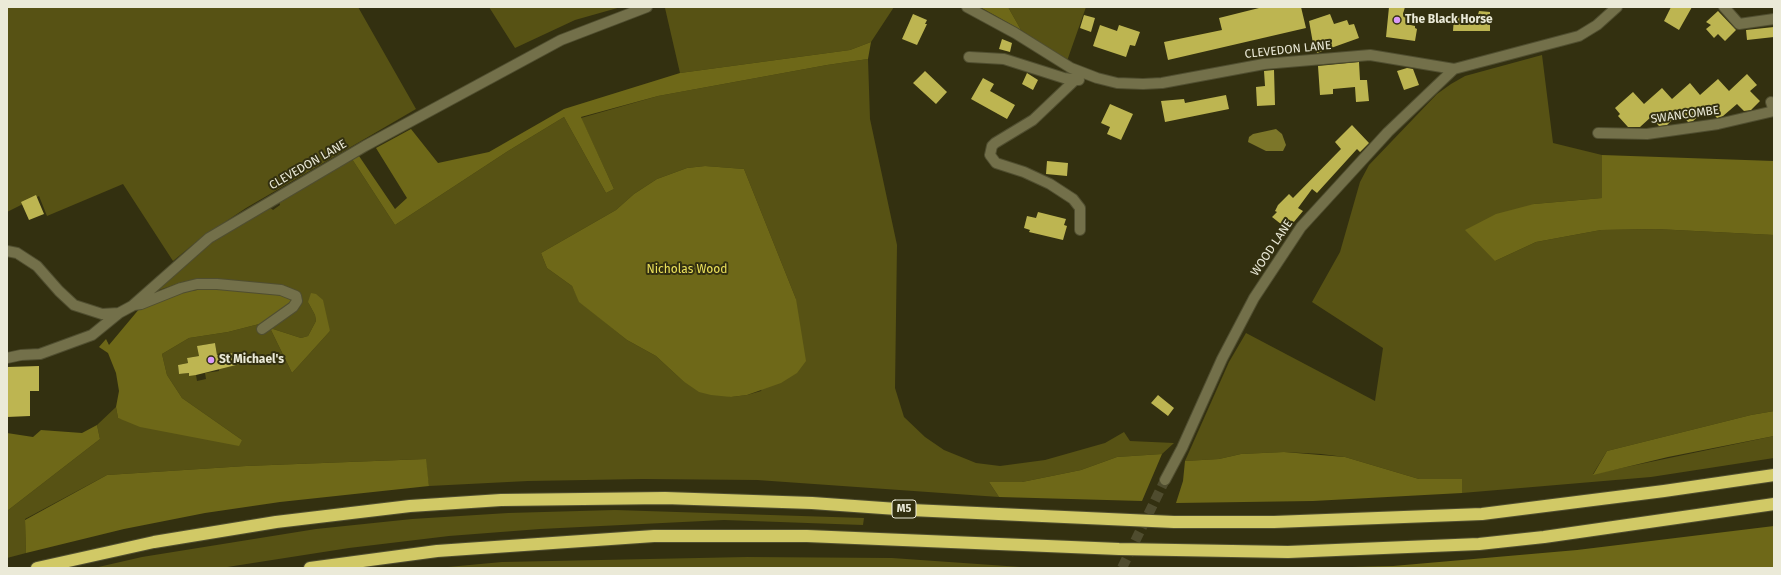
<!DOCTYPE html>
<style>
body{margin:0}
#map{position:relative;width:1781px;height:575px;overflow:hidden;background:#333010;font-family:"Fira Sans",sans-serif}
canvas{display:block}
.frame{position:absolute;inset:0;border:8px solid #ebead8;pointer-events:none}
</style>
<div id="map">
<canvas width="1781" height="575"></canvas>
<div class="frame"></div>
</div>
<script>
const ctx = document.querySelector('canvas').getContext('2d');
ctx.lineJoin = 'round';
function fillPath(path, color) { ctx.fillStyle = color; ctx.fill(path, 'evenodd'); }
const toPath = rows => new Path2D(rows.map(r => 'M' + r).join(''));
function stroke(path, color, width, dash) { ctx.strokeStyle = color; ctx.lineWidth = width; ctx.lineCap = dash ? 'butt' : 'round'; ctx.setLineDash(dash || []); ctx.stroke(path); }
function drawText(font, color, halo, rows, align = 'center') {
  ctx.font = font + ' "Fira Sans",sans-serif'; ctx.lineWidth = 4; ctx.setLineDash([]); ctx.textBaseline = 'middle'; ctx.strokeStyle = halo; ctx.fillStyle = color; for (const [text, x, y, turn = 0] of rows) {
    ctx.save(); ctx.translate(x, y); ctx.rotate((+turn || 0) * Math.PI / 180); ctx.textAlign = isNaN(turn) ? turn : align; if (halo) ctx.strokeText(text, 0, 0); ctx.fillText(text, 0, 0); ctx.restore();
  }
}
fillPath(toPath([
 [7,7,358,7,416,109,246,208,201,238,173,261,123,184,47,216,39,196,7,212],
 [489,7,621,7,575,20,515,48],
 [668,7,894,7,871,42,850,50,680,73,665,8],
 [1008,7,1086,7,1067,61,1021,30],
 [1542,55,1553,143,1602,155,1602,198,1534,204,1495,261,1536,242,1601,230,1656,229,1774,235,1774,411,1751,415,1607,451,1593,474,1774,436,1774,458,1651,477,1462,493,1462,479,1419,479,1345,457,1321,454,1284,452,1241,454,1219,459,1185,461,1229,362,1246,333,1375,401,1383,348,1312,302,1340,252,1360,182,1369,165,1437,94,1451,84,1465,76],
 [868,59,870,119,897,245,895,388,904,417,925,437,944,450,976,463,1000,466,1045,460,1105,443,1124,432,1130,441,1174,443,1162,454,1117,457,1081,470,1022,482,989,482,999,497,757,480,643,479,528,481,429,486,425,459,246,466,107,475,25,519,26,553,7,558,7,511,100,439,97,425,116,407,118,418,242,440,182,398,167,375,162,354,189,338,228,332,267,322,302,301,296,291,286,286,210,278,183,282,153,292,217,237,268,206,273,210,280,205,279,199,352,159,395,225,508,151,564,117,606,193,614,189,581,118,658,96,827,65],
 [705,166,744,169,796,299,761,391,747,395,731,397,683,381,656,356,627,340,580,302,572,286,547,268,541,253,616,210,634,194,657,179,687,168],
 [308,302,330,331,292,373,270,328,301,338,308,336,316,321,315,315],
 [215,343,217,355,234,353,236,365,219,368,219,371,205,373,206,379,197,381,196,375,189,373,179,374,178,365,188,363,187,358,199,356,198,346],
 [615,510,864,518,863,525,724,520,540,529,449,536,349,548,221,568,94,568,142,557,316,529,412,519,508,513],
 [747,557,892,558,1035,568,437,568,502,562]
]), '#575214');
fillPath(toPath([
 [980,7,1008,7,1021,30],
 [871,42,868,59,827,65,658,96,581,117,614,189,606,193,564,117,508,151,395,225,352,159,359,156,395,209,407,198,376,148,411,129,438,163,489,152,564,109,680,73,850,50],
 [1602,155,1774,161,1774,235,1656,229,1601,230,1536,242,1495,261,1465,230,1496,214,1534,204,1602,198],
 [705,166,744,169,796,299,806,361,797,373,781,383,747,395,731,397,711,395,699,392,683,381,656,356,627,340,579,302,572,286,547,268,541,253,616,210,634,194,657,179,687,168],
 [214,287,277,293,291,298,292,302,267,322,228,332,189,338,162,354,167,375,182,398,242,440,239,446,140,427,118,418,116,407,119,391,116,373,108,353,99,347,106,339,109,345,140,308,168,295],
 [311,293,316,294,323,300,330,331,292,373,270,328,301,338,308,336,316,321,315,315,308,302],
 [1774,411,1774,436,1668,457,1593,475,1607,451,1751,415],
 [97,425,100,439,7,511,7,433,33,437,41,430,82,433],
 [1284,452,1345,457,1419,479,1462,479,1462,493,1313,501,1176,503,1183,481,1185,461,1219,459,1241,454],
 [1162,454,1142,501,999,497,989,482,1022,482,1081,470,1117,457],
 [426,459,429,486,280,502,205,513,124,529,26,553,25,520,107,475,246,466],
 [1774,526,1774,568,1311,568,1393,566,1577,550]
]), '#6e6818');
fillPath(toPath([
 [1276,129,1282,134,1286,145,1283,151,1266,151,1248,142,1249,137,1253,134]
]), '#7c7629');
fillPath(toPath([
 [1263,7,1301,7,1306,28,1168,60,1164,42,1222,30,1219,18],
 [1389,7,1405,7,1403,14,1407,15,1406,24,1415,26,1415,28,1417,29,1415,41,1386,37],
 [1671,7,1692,7,1679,30,1664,21],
 [1479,11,1490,12,1490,31,1453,31,1454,17,1477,18],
 [1718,11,1736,30,1725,41,1718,34,1714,38,1706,29,1711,25,1706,22],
 [913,14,927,20,925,24,927,24,917,45,902,39],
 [1330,14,1334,24,1347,20,1349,25,1354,24,1359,38,1317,53,1316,49,1314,49,1309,21],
 [1084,15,1095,18,1091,32,1080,28],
 [1100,25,1117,31,1119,25,1140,32,1135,46,1130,45,1126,57,1093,46],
 [1774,27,1774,37,1747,40,1746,30],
 [1002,39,1012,43,1010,52,999,49],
 [1359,62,1360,80,1367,80,1369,101,1356,102,1355,87,1333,89,1333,94,1320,95,1318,66],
 [1407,68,1413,69,1419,85,1404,90,1397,71],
 [1274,70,1275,105,1257,106,1256,87,1265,86,1264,71],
 [925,71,947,92,936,104,913,83],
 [1027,73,1038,80,1033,90,1022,84],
 [1747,74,1757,85,1750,91,1760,101,1751,110,1744,111,1737,104,1723,116,1717,118,1708,108,1693,121,1688,122,1680,113,1667,125,1659,126,1651,117,1640,127,1628,127,1618,116,1620,114,1615,108,1633,92,1644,104,1662,88,1672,99,1690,83,1700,95,1718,79,1729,91],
 [983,78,994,84,990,91,1015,105,1007,119,971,99],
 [1226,95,1229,109,1165,122,1161,101,1184,99,1185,103],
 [1110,104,1133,114,1121,140,1107,134,1110,127,1101,123],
 [1352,125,1369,143,1360,152,1357,149,1317,193,1312,189,1298,208,1303,211,1293,223,1291,221,1286,228,1272,217,1277,212,1275,211,1278,205,1289,194,1293,198,1341,149,1335,142],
 [1047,161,1068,163,1067,176,1046,174],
 [36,195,44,214,29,220,21,202],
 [1038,212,1066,219,1064,225,1067,226,1063,240,1029,232,1030,230,1024,228,1027,216,1036,218],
 [215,343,217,355,234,353,236,365,196,375,189,376,189,373,179,374,178,365,188,363,187,358,199,356,197,346],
 [39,366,39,391,30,391,30,416,7,417,7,367],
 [1158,395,1174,408,1168,416,1151,403]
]), '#bdb551');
stroke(toPath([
 [1122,568,1165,480]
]), '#4f4c2e', 10, [10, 5]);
const minor = toPath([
 [967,7,1015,33,1071,68,1097,78,1117,83,1143,84,1162,83,1264,64,1370,55,1454,69,1579,36,1597,25,1617,7],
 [1724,7,1739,24,1774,19],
 [969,57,1004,59,1064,78,1079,80],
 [1074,81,1033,120,995,143,992,146,990,155,996,163,1024,172,1050,184,1073,199,1080,208,1080,230],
 [1771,102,1774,111],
 [1598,133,1647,134,1718,124,1774,111],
 [7,251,17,253,37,266,59,291,74,305,102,314,119,313,132,306,209,238,365,146,561,40,647,7],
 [134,305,141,304,181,288,197,284,217,284,281,290,296,296,297,301,293,307,262,329],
 [7,358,21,355,40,354,92,335,119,313],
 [1165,480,1182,448,1222,359,1254,298,1301,227,1388,132,1454,69]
]);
const highway = toPath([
 [37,568,154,542,276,522,410,506,501,500,665,498,812,503,911,510,1174,522,1274,522,1482,514,1664,491,1774,475],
 [310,568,437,551,654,536,807,536,1119,549,1288,552,1479,544,1544,537,1774,504]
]);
stroke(minor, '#504e30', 12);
stroke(highway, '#504e30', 14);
stroke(minor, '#73704a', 10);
stroke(highway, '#d1c966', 12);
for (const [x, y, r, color] of [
 [1397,20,4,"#d99af7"],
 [211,360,4,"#d99af7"]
]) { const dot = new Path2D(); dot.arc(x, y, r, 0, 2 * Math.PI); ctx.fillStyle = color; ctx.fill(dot); stroke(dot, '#333010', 1.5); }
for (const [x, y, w] of [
 [904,509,24]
]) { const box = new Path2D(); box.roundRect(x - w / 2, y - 9, w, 18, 3); ctx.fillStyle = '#333010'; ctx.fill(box); stroke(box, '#ebead8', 1); }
drawText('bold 11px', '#ebead8', null, [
 ["M5",904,509]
]);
drawText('bold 12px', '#ebead8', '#333010', [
 ["The Black Horse",1405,20],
 ["St Michael's",219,360]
], 'left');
drawText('12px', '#ebead8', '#333010', [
 ["CLEVEDON LANE",1288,50,-6],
 ["SWANCOMBE",1685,115,-8],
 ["CLEVEDON LANE",308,165,-30],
 ["WOOD LANE",1272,248,-56]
]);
drawText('12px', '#ebe05b', '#333010', [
 ["Nicholas Wood",687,270]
]);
</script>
